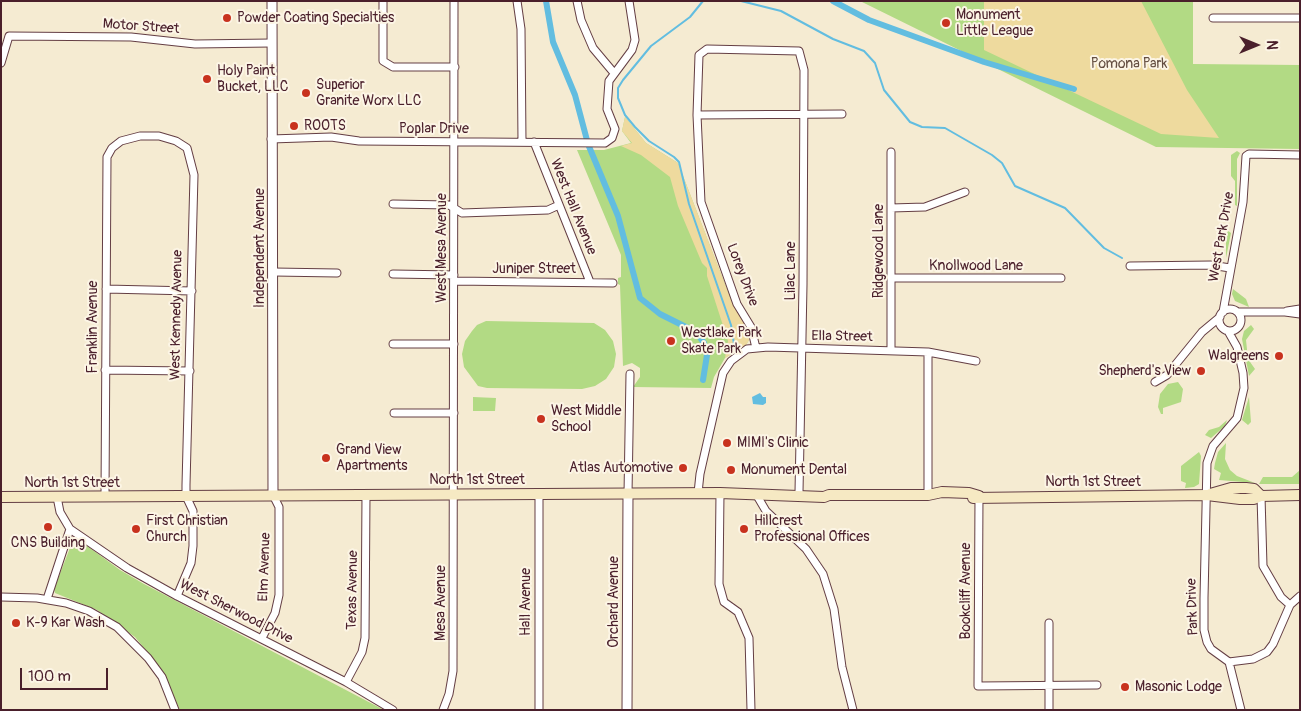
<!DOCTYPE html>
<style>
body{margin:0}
#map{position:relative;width:1301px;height:711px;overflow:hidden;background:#f5ebd2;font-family:Pangolin,sans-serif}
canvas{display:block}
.frame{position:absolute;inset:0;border:2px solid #4a1f2b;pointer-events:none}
.north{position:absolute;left:1231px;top:20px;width:50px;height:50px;-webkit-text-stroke:4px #fcf5e5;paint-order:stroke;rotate:90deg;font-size:14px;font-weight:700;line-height:20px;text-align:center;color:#4a1f2b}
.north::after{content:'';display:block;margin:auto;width:18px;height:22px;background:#4a1f2b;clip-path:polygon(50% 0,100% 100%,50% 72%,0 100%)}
.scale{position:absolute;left:20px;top:668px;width:88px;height:22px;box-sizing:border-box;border:2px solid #4a1f2b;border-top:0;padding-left:6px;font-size:15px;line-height:18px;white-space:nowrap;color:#4a1f2b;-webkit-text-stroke:4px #fcf5e5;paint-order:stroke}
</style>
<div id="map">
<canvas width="1301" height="711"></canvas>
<div class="frame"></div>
<div class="north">N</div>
<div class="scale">100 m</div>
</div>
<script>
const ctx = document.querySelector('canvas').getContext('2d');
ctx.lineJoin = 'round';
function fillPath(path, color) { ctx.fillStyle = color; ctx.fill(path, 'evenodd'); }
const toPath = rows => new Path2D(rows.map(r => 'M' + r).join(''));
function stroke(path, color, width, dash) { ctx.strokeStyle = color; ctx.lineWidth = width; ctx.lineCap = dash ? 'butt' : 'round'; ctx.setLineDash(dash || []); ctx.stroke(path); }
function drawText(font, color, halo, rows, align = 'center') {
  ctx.font = font + ' Pangolin,sans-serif'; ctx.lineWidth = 4; ctx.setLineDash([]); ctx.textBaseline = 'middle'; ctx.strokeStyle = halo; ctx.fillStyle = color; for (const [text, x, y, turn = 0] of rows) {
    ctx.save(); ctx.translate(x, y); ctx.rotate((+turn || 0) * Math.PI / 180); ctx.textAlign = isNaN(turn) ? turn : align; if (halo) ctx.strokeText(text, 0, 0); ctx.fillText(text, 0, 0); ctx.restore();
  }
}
fillPath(toPath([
 [860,1,1193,1,1193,64,1300,65,1300,149,1156,147],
 [625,117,646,143,678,163,733,305,749,330,749,340,746,345,725,358,714,377,711,388,633,387,640,377,640,368,632,363,623,366,620,285,618,284,618,278,621,277,621,255,577,150,604,150,631,143,622,131],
 [1237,151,1240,153,1237,159,1237,206,1235,205,1235,181,1231,176,1231,155],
 [1227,230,1231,233,1226,258,1226,231],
 [1233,289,1246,299,1249,307,1235,301,1232,294],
 [486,321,594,323,605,330,613,341,616,354,614,367,606,379,595,386,582,389,487,388,478,386,464,367,462,354,465,341,472,331,477,325],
 [1251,325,1254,329,1246,340,1248,359,1255,369,1249,376,1242,339,1244,331],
 [1178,382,1183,389,1181,402,1163,408,1163,414,1161,414,1158,407,1160,394,1168,384],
 [473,397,496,398,495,411,473,411],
 [1249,397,1251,422,1248,425,1242,420],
 [1227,420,1225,426,1211,438,1205,435,1209,430,1219,427],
 [1226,443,1225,459,1230,470,1237,476,1255,483,1219,480,1221,473,1214,469,1215,463,1218,452],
 [1199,452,1201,456,1199,484,1194,487,1185,488,1186,483,1181,481,1181,466],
 [1300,470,1300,484,1259,484,1263,477,1292,477],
 [73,540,79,540,120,570,144,584,384,710,180,710,162,670,135,637,97,610,55,593,54,589]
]), '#b2da84');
fillPath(toPath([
 [984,1,1141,1,1187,90,1219,138,1161,134,984,50],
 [625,117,646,143,678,163,733,305,749,330,749,340,746,345,725,358,728,341,707,276,707,268,702,263,678,206,670,177,641,155,621,146,632,143,622,131]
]), '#eeda9e');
fillPath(toPath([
 [760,393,763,397,766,397,766,403,763,405,753,404,752,397]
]), '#62bde0');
stroke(toPath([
 [703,1,690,17,651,46,623,80,618,88,618,98,625,115,635,127,649,141,674,157,679,162,689,204,731,325,734,344],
 [741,1,781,11,833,39,864,51,875,63,884,90,910,122,922,127,945,128,992,155,1002,163,1015,186,1065,208,1104,248,1122,258]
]), '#62bde0', 2);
stroke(toPath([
 [546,1,553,42,575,95,588,144,618,216,640,298,660,314,696,332,704,343,707,355,703,380],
 [833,1,869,20,984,62,1074,89]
]), '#62bde0', 6);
const minor = toPath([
 [383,1,383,61,393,67,455,67],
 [517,1,521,29,522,142],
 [577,1,581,20,593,48,614,73],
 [1213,18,1300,18],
 [1,63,9,36,131,37,195,44,271,43],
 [697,115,842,114],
 [271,139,331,137,359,141,605,143,612,138,615,129,607,109,609,81,632,50,635,40,629,1],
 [534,142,590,282],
 [891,152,891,350],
 [393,204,449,205,462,213,548,210,559,205],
 [891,208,925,207,965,192],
 [1130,266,1211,265,1230,268],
 [274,272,337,273],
 [393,274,454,275],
 [891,278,1061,278],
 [454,281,613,283],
 [106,289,192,291],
 '1219 320a11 11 0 1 1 22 0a11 11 0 1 1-22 0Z',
 [1287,311,1300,309],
 [1223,312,1243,202,1246,156,1249,154,1300,155],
 [1238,312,1285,312,1300,314],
 [1228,331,1237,347,1243,373,1244,388,1237,418,1213,446,1207,463,1204,598,1204,630,1207,642,1211,649,1229,662,1253,659,1267,652,1273,644,1290,605,1300,596],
 [393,344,454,344],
 [756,348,751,327,737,304,701,202,697,115,699,55,707,49,799,51,804,70,803,285,799,492],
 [105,370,190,371],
 [1155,382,1167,375,1202,332,1220,317],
 [394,413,454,413],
 [698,493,700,474,723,373,731,361,747,349,768,347,928,352,976,361],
 [720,493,719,584,724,602,738,612,749,638,751,710],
 [539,494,539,710],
 [628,494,630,374],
 [756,494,766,511,806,549,823,574,834,609,842,667,853,710],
 [928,495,928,352],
 [105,496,107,157,112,148,121,141,140,136,159,136,176,141,187,148,194,175,186,485,186,496,193,511,193,546,191,563,177,596],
 [979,496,978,686,1097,685],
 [1261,496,1263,566,1281,597,1290,605],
 [70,529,127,568,177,596,346,682,393,710],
 [1,597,37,598,66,603,89,611,117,627,148,658,162,677,175,710],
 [47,599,70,529,60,512,57,497],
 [1049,623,1049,710],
 [262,638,275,613,279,595,279,507,273,495],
 [1229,662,1241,710],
 [346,682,362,652,365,638,366,495],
 [443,710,449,694,453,671,454,1]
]);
const tertiary = toPath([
 [272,1,273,495],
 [627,710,628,494]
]);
const secondary = toPath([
 [1210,494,1231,488,1246,488,1254,489,1261,496],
 [1,497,720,493,824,497,829,495,928,495,942,492,969,493,979,496],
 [973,498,1207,495,1240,499,1254,499,1261,496,1300,495]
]);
stroke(minor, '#643e44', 9);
stroke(tertiary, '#643e44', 11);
stroke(secondary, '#643e44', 12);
stroke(minor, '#fff', 7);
stroke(tertiary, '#fff', 9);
stroke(secondary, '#f6e9c3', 10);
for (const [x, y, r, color] of [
 [227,18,5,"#c8321e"],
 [946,23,5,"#c8321e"],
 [207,79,5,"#c8321e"],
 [306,93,5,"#c8321e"],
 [294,126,5,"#c8321e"],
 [671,341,5,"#c8321e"],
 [1279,356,5,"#c8321e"],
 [1201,371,5,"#c8321e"],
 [541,419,5,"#c8321e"],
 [727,443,5,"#c8321e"],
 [326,458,5,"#c8321e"],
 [683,468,5,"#c8321e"],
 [731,470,5,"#c8321e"],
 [48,527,5,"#c8321e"],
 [136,529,5,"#c8321e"],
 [744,529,5,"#c8321e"],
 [16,623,5,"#c8321e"],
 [1125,687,5,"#c8321e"]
]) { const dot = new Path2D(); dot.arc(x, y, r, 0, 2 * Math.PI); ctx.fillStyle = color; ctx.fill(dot); stroke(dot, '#fcf5e5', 2); }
drawText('14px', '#4a1f2b', '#fcf5e5', [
 ["Monument",956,15],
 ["Little League",956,31],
 ["Powder Coating Specialties",237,18],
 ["Holy Paint",217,71],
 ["Bucket, LLC",217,87],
 ["Superior",316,85],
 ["Granite Worx LLC",316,101],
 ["ROOTS",304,126],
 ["Westlake Park",681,333],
 ["Skate Park",681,349],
 ["Walgreens",1269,356,"right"],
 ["Shepherd's View",1191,371,"right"],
 ["West Middle",551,411],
 ["School",551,427],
 ["MIMI's Clinic",737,443],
 ["Grand View",336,450],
 ["Apartments",336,466],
 ["Atlas Automotive",673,468,"right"],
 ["Monument Dental",741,470],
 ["First Christian",146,521],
 ["Church",146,537],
 ["Hillcrest",754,521],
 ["Professional Offices",754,537],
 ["CNS Building",48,543,"center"],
 ["K-9 Kar Wash",26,623],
 ["Masonic Lodge",1135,687]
], 'left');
drawText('14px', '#4a1f2b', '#fcf5e5', [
 ["Motor Street",141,27,4],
 ["Poplar Drive",434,129],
 ["West Hall Avenue",573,207,68],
 ["West Park Drive",1222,237,-80],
 ["Independent Avenue",260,248,-90],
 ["West Mesa Avenue",442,248,-90],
 ["Ridgewood Lane",879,251,-90],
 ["Knollwood Lane",976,266],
 ["Juniper Street",534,269],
 ["Lilac Lane",791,271,-90],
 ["Lorey Drive",742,275,69],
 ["West Kennedy Avenue",177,315,-89],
 ["Franklin Avenue",93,327,-90],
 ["Ella Street",842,337,1],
 ["North 1st Street",477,480],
 ["North 1st Street",1093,482],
 ["North 1st Street",72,483],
 ["Elm Avenue",265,567,-88],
 ["Texas Avenue",353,590,-89],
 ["Bookcliff Avenue",966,591,-90],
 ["Hall Avenue",526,602,-90],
 ["Orchard Avenue",614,602,-90],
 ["Mesa Avenue",441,603,-90],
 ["Park Drive",1193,607,-92],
 ["West Sherwood Drive",236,612,27]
]);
drawText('14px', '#644e41', '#fcf5e5', [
 ["Pomona Park",1129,64]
]);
</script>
